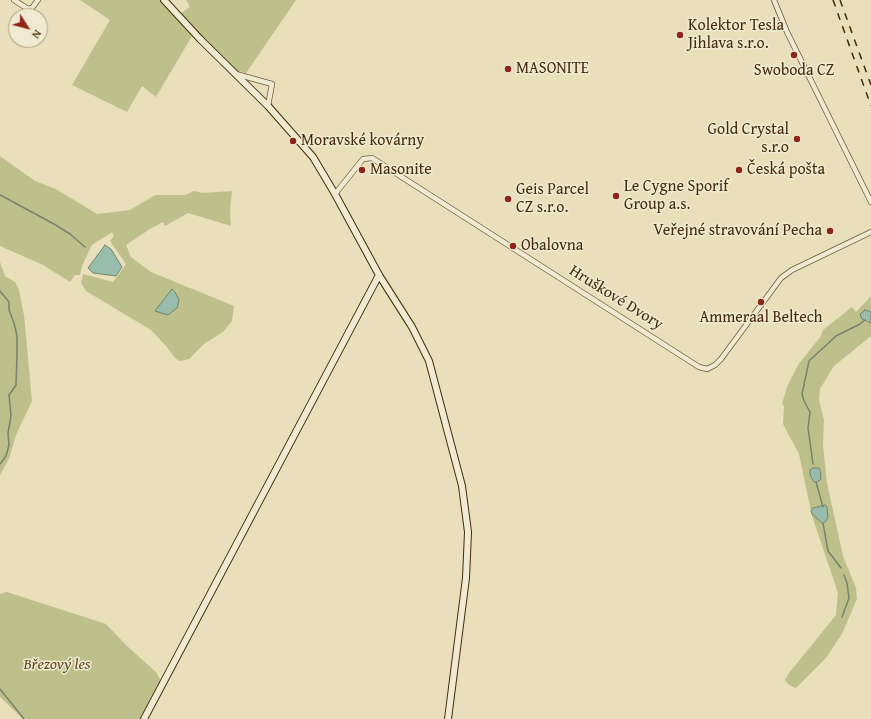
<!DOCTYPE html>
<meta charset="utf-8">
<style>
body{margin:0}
#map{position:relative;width:871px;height:719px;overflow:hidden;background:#e9dfbb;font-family:"Gentium Book Plus",serif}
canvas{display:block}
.north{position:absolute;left:8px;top:8px;width:40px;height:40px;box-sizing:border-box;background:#f1ead3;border:1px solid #ac9e82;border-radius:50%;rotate:126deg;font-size:11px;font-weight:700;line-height:16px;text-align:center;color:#452b09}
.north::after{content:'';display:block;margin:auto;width:14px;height:18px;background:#8f2418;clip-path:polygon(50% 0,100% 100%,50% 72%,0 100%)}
</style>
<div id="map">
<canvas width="871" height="719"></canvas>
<div class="north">N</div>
</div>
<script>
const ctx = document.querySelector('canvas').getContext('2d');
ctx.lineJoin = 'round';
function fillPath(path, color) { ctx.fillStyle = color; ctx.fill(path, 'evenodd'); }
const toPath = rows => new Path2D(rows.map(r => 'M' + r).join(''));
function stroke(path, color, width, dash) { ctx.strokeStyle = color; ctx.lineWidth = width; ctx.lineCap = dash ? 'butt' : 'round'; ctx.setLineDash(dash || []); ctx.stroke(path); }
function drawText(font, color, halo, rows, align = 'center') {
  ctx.font = font + ' "Gentium Book Plus",serif'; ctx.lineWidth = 3; ctx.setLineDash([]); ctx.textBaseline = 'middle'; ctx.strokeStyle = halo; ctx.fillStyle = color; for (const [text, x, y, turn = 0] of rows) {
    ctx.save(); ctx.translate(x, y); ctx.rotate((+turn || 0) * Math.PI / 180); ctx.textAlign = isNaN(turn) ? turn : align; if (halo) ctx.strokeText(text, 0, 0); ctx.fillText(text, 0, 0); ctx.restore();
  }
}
fillPath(toPath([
 [80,0,160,0,192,36,156,97,142,86,127,112,72,85,110,20],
 [186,0,296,0,246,73,235,70,180,14,190,7],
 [0,156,35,181,56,189,97,214,130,210,155,195,185,195,194,191,202,193,232,191,230,211,231,226,188,213,165,226,163,222,150,229,126,245,131,257,151,272,234,306,232,321,223,332,204,344,189,359,180,361,176,359,166,346,151,330,86,291,81,283,83,274,113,282,126,264,110,241,114,236,112,232,92,245,82,266,80,275,75,275,70,282,43,265,0,246],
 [0,262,5,276,15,282,19,290,24,315,32,401,16,435,9,459,0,475],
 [871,296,871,312,865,310,860,314,864,321,871,323,871,336,834,366,820,389,819,400,824,420,823,446,827,483,843,556,856,588,857,599,842,634,826,658,796,688,789,685,785,680,789,673,836,615,838,593,812,516,799,454,783,424,784,406,782,404,787,387,798,365,821,336,823,330,852,307,856,312],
 [7,592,106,624,127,646,156,672,161,681,142,719,23,719,0,697,0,594]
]), '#bec08b');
const water = toPath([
 [105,245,111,249,122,267,116,276,93,273,88,268,105,245],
 [172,289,175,292,179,300,177,308,168,315,155,311,172,289],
 [865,310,871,312,871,323,862,319,860,314,865,310],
 [813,468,819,468,820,470,821,479,817,482,814,482,810,475,810,470,813,468],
 [825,505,827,507,828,518,823,524,812,514,811,511,813,508,825,505]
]);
fillPath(water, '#98bdad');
stroke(water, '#77836b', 1);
stroke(toPath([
 [0,195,54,224,70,234,85,247],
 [0,291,9,302,9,310,14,323,17,336,17,354,16,385,9,395,11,416,8,433,9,445,6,456,0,464],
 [813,464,808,428,810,412,804,401,802,394,809,361,836,336,860,324,865,320],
 [816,482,823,507],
 [823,523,828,551,841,568],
 [842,617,849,598,847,583,844,575],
 [0,689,24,719]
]), '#77836b', 1.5);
const street = toPath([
 [14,0,28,9,32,8,38,0],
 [774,0,787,32,871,202],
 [236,74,272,84,268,106],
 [335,194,363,159,372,158,699,367,707,369,715,365,721,359,781,278,792,270,871,232]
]);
const secondary = toPath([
 [164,0,200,39,268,106,313,157,335,194,379,275,412,327,429,361,462,486,468,532,466,578,448,719],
 [144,719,379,275]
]);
stroke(street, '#6e5836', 6);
stroke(secondary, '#452b09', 8);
stroke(street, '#f1ead3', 4.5);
stroke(secondary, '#f1ead3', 6);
stroke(toPath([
 [833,0,871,106],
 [840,0,871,85]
]), '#452b09', 1.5, [7, 7]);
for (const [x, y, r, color] of [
 [680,35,4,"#8f2418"],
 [794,55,4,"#8f2418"],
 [508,69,4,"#8f2418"],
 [797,139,4,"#8f2418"],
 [293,141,4,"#8f2418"],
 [362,170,4,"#8f2418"],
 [739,170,4,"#8f2418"],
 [616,196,4,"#8f2418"],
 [508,199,4,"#8f2418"],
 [830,231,4,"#8f2418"],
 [513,246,4,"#8f2418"],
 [761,302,4,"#8f2418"]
]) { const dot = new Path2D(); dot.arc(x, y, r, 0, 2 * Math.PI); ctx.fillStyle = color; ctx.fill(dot); stroke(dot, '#f1ead3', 1.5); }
drawText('16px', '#452b09', '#f1ead3', [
 ["Kolektor Tesla",688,26],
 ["Jihlava s.r.o.",688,44],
 ["MASONITE",516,69],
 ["Swoboda CZ",794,71,"center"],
 ["Gold Crystal",789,130,"right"],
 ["s.r.o",789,148,"right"],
 ["Moravské kovárny",301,141],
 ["Masonite",370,170],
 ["Česká pošta",747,170],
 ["Le Cygne Sporif",624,187],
 ["Group a.s.",624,205],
 ["Geis Parcel",516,190],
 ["CZ s.r.o.",516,208],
 ["Veřejné stravování Pecha",822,231,"right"],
 ["Obalovna",521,246],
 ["Ammeraal Beltech",761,318,"center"]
], 'left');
drawText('16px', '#452b09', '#f1ead3', [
 ["Hruškové Dvory",616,298,32]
]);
drawText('italic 16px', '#5d4923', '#f1ead3', [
 ["Březový les",57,665]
]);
</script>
